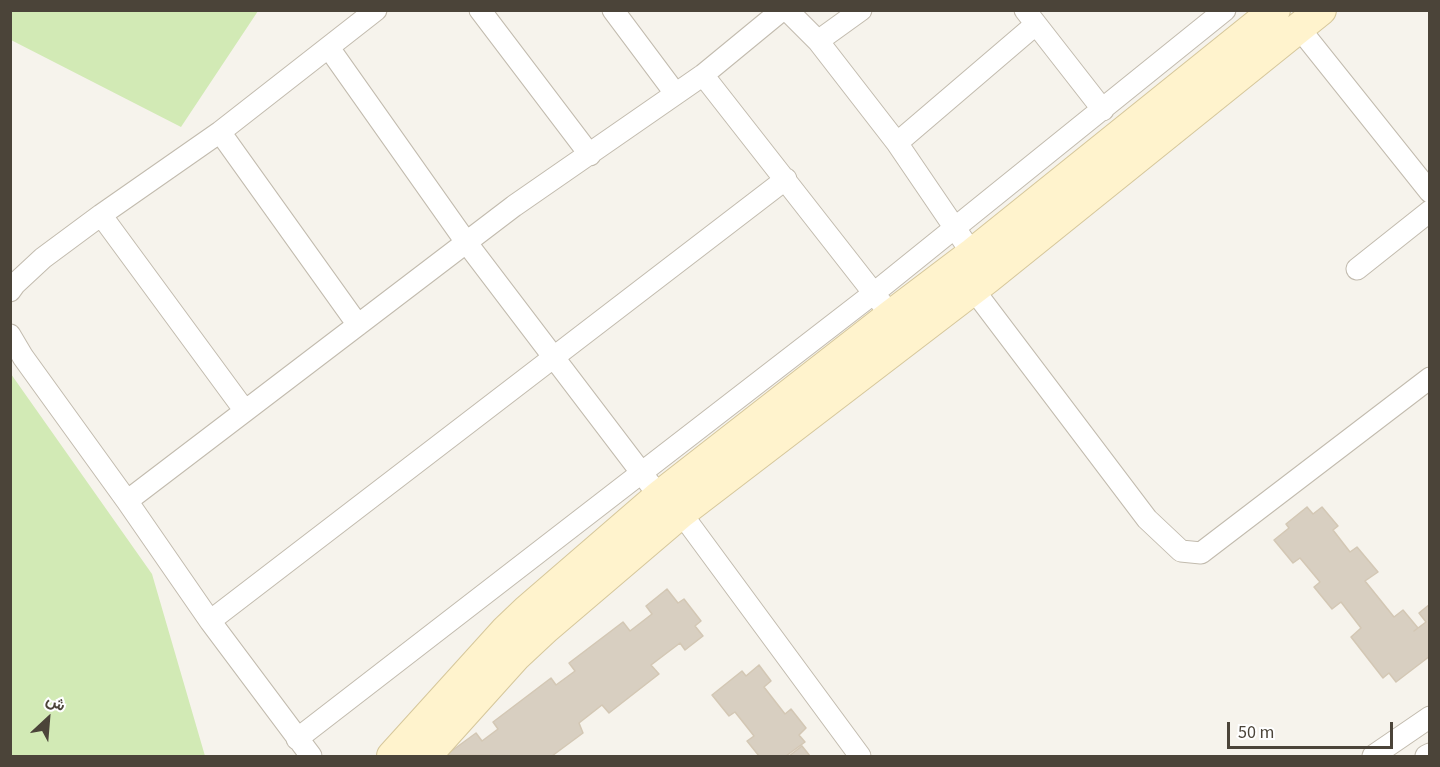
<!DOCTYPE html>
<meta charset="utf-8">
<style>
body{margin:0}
#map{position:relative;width:1440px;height:767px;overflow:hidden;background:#f6f3ec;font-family:"Source Sans 3",Vazirmatn,sans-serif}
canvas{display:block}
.frame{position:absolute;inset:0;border:12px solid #4b4439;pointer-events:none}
.north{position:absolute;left:18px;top:689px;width:60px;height:60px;-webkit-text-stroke:4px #fff;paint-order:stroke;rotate:26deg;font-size:16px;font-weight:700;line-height:24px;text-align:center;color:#4b4439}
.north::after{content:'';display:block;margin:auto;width:21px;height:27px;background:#4b4439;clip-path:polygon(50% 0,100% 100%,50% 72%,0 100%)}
.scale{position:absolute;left:1227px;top:722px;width:166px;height:27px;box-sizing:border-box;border:3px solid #4b4439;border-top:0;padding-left:8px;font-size:18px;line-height:21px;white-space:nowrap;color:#4b4439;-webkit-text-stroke:4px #fff;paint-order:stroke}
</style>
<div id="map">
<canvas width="1440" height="767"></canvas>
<div class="frame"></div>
<div class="north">ش</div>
<div class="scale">50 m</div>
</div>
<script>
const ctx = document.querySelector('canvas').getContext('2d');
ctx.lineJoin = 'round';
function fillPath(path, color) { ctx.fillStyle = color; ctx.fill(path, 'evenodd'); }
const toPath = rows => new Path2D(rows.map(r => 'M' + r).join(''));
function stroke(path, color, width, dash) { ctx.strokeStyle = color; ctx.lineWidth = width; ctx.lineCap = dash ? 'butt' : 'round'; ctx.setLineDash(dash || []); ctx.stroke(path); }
fillPath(toPath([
 [10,11,11,10,258,11,181,127,11,40],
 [11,374,152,574,205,756,11,756]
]), '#d2eab5');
const building = toPath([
 [1307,507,1313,514,1322,507,1338,526,1333,530,1350,552,1357,547,1378,572,1365,581,1394,617,1403,610,1418,628,1414,631,1426,622,1419,613,1430,604,1430,656,1396,682,1389,673,1383,678,1351,637,1361,628,1341,602,1332,609,1314,587,1320,582,1300,558,1293,563,1274,540,1289,528,1286,524,1307,507],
 [667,589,678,603,684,599,701,621,695,626,703,636,685,650,680,643,651,665,659,674,609,713,602,705,579,723,583,733,552,756,446,755,476,733,482,741,498,729,493,722,551,678,556,685,575,671,569,663,623,622,630,631,652,614,646,606,667,589],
 [759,665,771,681,764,687,785,714,791,709,806,728,799,735,805,742,786,756,759,756,747,741,754,736,735,712,729,716,712,695,742,671,746,676,759,665],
 [802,746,810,756,789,756,802,746]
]);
fillPath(building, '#d8cfc1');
stroke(building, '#d3c7b4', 1.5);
const street = toPath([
 [480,10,590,155],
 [613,10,675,93],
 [787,10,818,41,897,143,980,265],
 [1025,10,1103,110],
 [1299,28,1430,192],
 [818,41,861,10],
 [329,48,466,242,650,484],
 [703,75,883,305],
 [220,132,358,325],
 [897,143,1035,25],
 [101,215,245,411],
 [1357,269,1430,211],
 [973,289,1147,519,1181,551,1201,553,1430,378],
 [10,291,15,284,43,258,101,215,220,132,376,10],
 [10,335,23,357,127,501,210,621,311,756],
 [127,501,514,206,703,75,782,10],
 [681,513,860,756],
 [210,621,786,179],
 [297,739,874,293,1225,10],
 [1373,756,1430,717],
 [1426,756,1430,754]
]);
const secondary = toPath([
 [392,756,506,630,527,610,659,496,891,315,973,253,1275,10],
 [426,756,516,656,546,628,681,513,988,278,1321,10]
]);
stroke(street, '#c2bbae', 23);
stroke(secondary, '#d6c79b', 32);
stroke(street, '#fff', 21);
stroke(secondary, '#fff3cd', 30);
</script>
